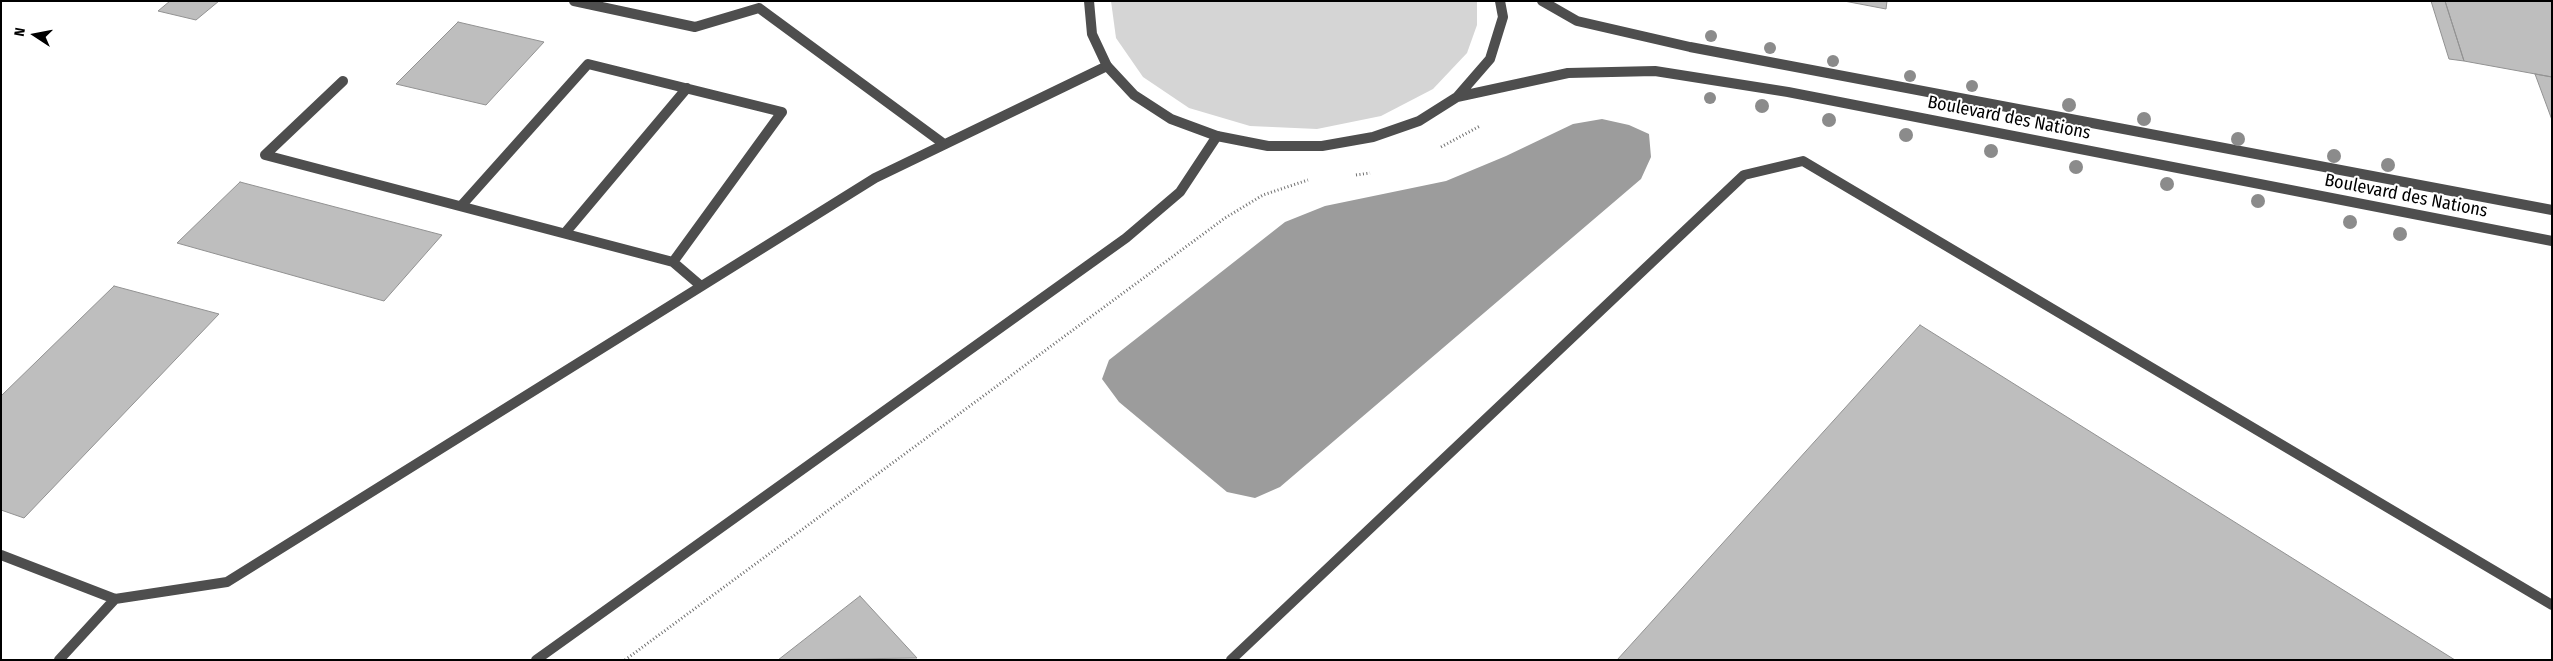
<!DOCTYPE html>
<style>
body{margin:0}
#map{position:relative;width:2553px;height:661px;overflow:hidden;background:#fff;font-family:"Fira Sans Condensed",sans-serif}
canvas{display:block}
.frame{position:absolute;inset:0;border:2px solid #000;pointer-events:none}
.north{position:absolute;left:10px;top:10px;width:50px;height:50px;-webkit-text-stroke:4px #fff;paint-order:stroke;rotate:281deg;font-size:14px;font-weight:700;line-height:20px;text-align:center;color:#000}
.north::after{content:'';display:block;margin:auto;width:18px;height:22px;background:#000;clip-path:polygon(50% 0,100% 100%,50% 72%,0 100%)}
</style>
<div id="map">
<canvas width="2553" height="661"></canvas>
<div class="frame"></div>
<div class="north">N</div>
</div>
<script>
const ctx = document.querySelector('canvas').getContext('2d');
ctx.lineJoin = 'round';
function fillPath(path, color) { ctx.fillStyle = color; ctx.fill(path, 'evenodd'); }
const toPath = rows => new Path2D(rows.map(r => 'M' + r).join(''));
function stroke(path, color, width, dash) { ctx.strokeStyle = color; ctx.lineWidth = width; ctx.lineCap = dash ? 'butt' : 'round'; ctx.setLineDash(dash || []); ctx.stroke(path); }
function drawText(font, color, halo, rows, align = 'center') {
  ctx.font = font + ' "Fira Sans Condensed",sans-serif'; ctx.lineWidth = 4; ctx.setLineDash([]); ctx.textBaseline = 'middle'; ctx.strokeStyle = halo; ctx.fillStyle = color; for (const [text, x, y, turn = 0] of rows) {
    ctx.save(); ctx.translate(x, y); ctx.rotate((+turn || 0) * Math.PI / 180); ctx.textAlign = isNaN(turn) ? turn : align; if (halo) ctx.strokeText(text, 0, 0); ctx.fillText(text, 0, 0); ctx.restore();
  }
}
fillPath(toPath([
 [1111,1,1477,1,1477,25,1467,53,1433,89,1381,116,1317,129,1250,126,1189,108,1143,77,1116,38]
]), '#d5d5d5');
fillPath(toPath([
 [1602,119,1629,125,1649,134,1651,157,1641,179,1280,487,1255,498,1227,492,1119,402,1102,379,1109,360,1285,222,1325,206,1446,181,1506,156,1573,124]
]), '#9c9c9c');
const building = toPath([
 [170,1,219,1,196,20,158,11,170,1],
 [1844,1,1887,1,1886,9,1844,1],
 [2431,1,2445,1,2464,61,2449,59,2431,1],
 [2445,1,2552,1,2552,77,2464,61,2445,1],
 [458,22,544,42,486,105,396,84,458,22],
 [2535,74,2552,77,2552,120,2535,74],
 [240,182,442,235,384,301,177,243,240,182],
 [114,286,219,314,24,518,1,510,1,396,114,286],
 [1920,325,2455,660,1617,660,1920,325],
 [860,596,917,658,778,660,860,596]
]);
fillPath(building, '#bebebe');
stroke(building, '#929292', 1);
stroke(toPath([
 [1441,147,1480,126],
 [1356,175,1370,173],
 [625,660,1225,218,1263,195,1308,180]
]), '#707070', 3, [1, 2.5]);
stroke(toPath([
 [574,1,695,27,759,8],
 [759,8,944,144],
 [343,81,265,155,673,262,701,286],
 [461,206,588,64,782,112,673,262],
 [565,233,687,88],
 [1,555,115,599,227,582,875,178,1107,66],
 [59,660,115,599],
 [536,660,1126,238,1180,192,1217,136],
 [1231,660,1744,175,1803,161,2552,605]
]), '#4e4e4e', 10);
stroke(toPath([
 [1089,1,1092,34,1107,66,1134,95,1171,119,1217,136,1268,146,1322,146,1373,137,1419,121,1457,97,1490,59,1503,17,1500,1],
 [1542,1,1577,21,1690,47,2552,210],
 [1457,97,1568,73,1655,71,1788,92,2552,241]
]), '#4e4e4e', 10);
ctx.fillStyle = '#8b8b8b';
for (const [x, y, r] of [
 [1711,36,6],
 [1770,48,6],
 [1833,61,6],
 [1910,76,6],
 [1972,86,6],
 [1710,98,6],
 [2069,105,7],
 [1762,106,7],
 [2144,119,7],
 [1829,120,7],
 [1906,135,7],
 [2238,139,7],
 [1991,151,7],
 [2334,156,7],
 [2388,165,7],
 [2076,167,7],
 [2167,184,7],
 [2258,201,7],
 [2350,222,7],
 [2400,234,7]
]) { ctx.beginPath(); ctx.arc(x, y, r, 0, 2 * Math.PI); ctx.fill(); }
drawText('18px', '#000', '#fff', [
 ["Boulevard des Nations",2009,118,11],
 ["Boulevard des Nations",2406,196,11]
]);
</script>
